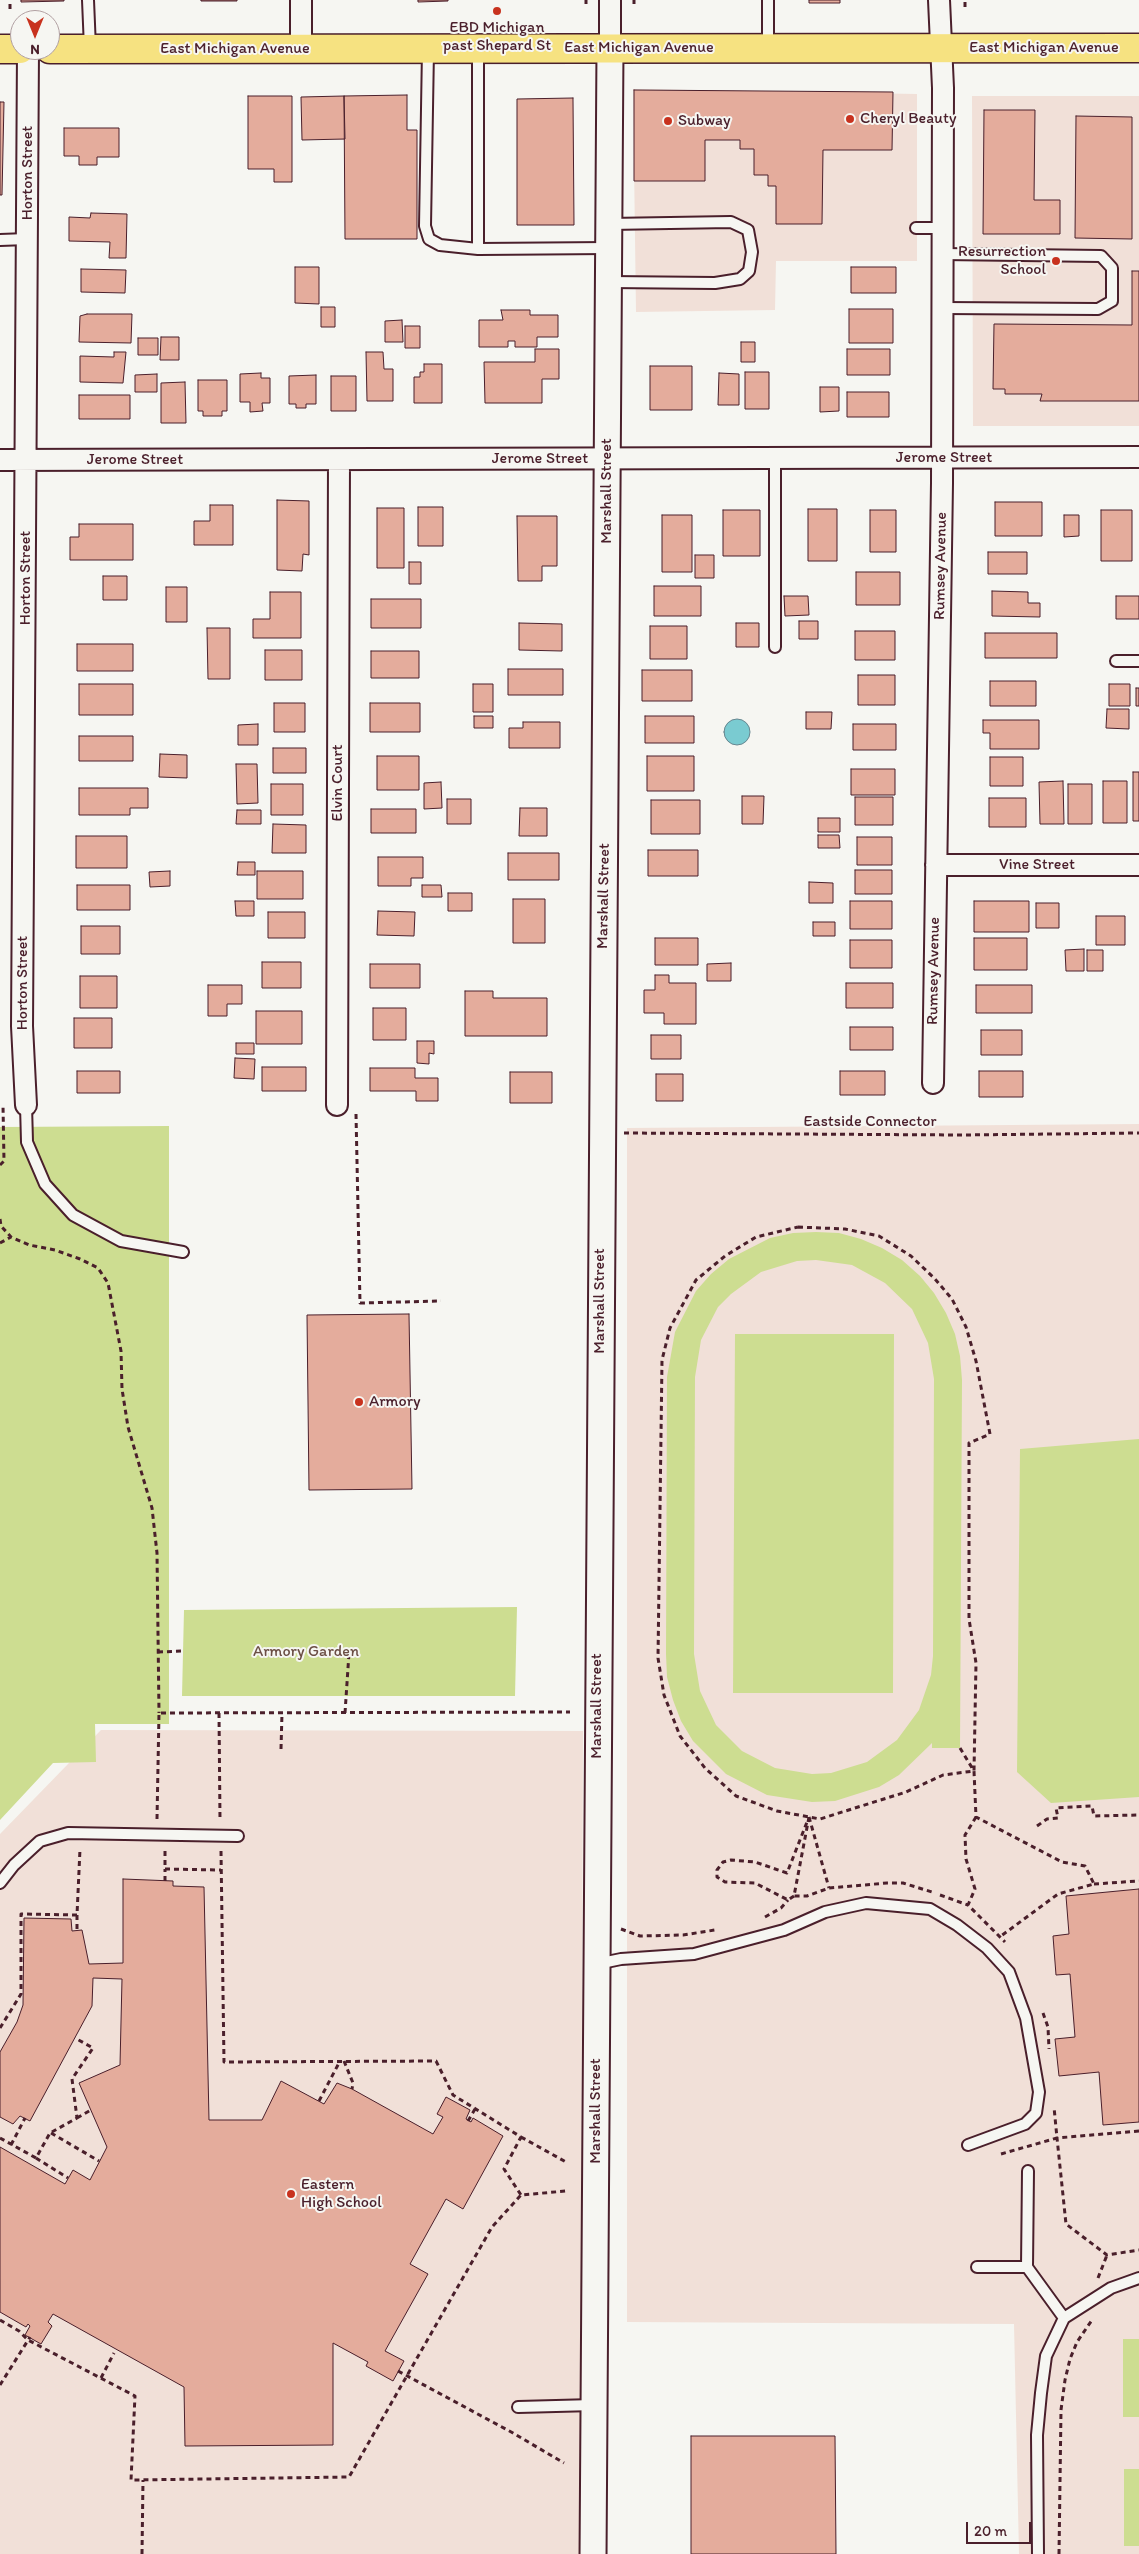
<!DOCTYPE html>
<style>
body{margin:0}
#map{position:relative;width:1139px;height:2554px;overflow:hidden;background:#f6f6f2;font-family:Itim,sans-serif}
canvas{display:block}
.north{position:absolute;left:10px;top:10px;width:50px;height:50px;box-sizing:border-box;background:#f6f6f2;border:1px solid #b1a0a2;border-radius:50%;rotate:180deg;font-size:14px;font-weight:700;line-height:20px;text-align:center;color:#4a1f2b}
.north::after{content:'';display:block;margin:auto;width:18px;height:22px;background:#c8321e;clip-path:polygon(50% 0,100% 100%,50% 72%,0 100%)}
.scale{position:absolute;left:966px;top:2522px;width:65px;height:22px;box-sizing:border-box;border:2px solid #4a1f2b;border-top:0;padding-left:6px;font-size:15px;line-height:18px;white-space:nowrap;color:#4a1f2b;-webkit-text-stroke:4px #f6f6f2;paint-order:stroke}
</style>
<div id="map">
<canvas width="1139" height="2554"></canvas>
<div class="north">N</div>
<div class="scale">20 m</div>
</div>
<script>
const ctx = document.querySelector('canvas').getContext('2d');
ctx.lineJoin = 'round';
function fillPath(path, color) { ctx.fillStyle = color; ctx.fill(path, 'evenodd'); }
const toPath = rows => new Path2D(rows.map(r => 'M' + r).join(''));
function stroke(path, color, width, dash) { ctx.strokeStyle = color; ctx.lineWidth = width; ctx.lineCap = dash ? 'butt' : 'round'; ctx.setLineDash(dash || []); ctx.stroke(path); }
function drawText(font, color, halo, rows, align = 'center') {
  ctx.font = font + ' Itim,sans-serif'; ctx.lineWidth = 4; ctx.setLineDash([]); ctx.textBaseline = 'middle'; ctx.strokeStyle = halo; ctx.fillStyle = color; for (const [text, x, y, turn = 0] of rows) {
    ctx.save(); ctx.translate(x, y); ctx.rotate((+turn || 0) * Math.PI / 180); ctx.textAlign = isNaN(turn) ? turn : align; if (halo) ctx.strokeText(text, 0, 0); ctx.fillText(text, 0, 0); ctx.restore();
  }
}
fillPath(toPath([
 [633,89,917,94,917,261,776,261,775,310,636,312],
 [972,96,1139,96,1139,426,973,426],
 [1139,1124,1139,2554,1019,2554,1014,2324,627,2322,627,1128],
 [101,1730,583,1731,580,2554,0,2554,0,1834]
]), '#f1e0d8');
fillPath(toPath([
 [169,1126,169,1724,95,1724,96,1762,53,1763,0,1820,0,1127],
 [816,1232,839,1233,861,1239,882,1248,902,1260,920,1276,934,1293,946,1313,955,1334,960,1356,962,1380,960,1748,932,1748,932,1743,899,1775,879,1787,835,1801,812,1802,767,1795,726,1774,693,1741,681,1721,673,1700,667,1677,666,1654,667,1377,675,1332,696,1291,711,1274,729,1259,770,1238,793,1233],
 [816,1260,852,1265,885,1283,912,1309,928,1343,934,1379,933,1656,931,1675,919,1710,897,1740,867,1762,831,1773,812,1774,775,1768,742,1751,716,1725,700,1691,694,1654,695,1377,701,1340,718,1307,731,1294,761,1272,797,1261],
 [735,1334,894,1334,893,1693,733,1693],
 [1139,1439,1139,1797,1051,1803,1017,1772,1020,1449],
 [517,1607,515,1696,182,1696,184,1610],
 [1123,2339,1139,2339,1139,2417,1123,2417],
 [1124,2469,1139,2469,1139,2546,1124,2546]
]), '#cddd91');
const water = toPath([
 '724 732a13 13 0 1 1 26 0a13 13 0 1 1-26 0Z'
]);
fillPath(water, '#7acbd1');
stroke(water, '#67868f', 1);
const building = toPath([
 [21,0,64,0,64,1,21,2,21,0],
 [201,0,237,0,237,1,201,1,201,0],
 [418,0,448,0,448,1,418,2,418,0],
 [809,0,840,0,840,3,809,3,809,0],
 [634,90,893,92,892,150,823,150,822,224,776,224,776,186,768,186,768,175,754,175,754,149,740,149,740,140,705,140,705,181,634,181,634,90],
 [407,95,407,130,417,130,417,239,345,239,344,96,407,95],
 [248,96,292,96,292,182,274,182,274,169,248,169,248,96],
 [344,96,345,139,302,140,301,97,344,96],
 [573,98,574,225,517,225,517,99,573,98],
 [0,102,4,102,2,195,0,195,0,102],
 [984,110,1035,110,1034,200,1060,200,1060,234,983,234,984,110],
 [1076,116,1132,117,1132,239,1075,238,1076,116],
 [64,128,119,128,119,157,97,157,97,165,79,165,79,156,64,156,64,128],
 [91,213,127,214,126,258,109,258,110,242,69,241,69,217,90,218,91,213],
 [295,267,319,267,319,304,295,303,295,267],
 [851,267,896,267,896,293,851,293,851,267],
 [81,269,126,270,125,293,81,292,81,269],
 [1132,271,1139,271,1139,401,1040,401,1042,394,1005,394,1005,389,993,389,994,324,1132,325,1132,271],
 [321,307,335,307,335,327,321,327,321,307],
 [849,309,893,309,893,343,849,343,849,309],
 [501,310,530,310,530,315,558,315,558,337,537,337,537,347,515,347,515,341,508,341,508,347,479,347,479,320,503,320,501,310],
 [87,314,132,314,131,343,79,342,80,316,87,314],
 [402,320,403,342,385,342,385,321,402,320],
 [405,326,420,326,420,348,405,348,405,326],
 [161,337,179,337,179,360,160,360,161,337],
 [138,338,158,338,158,355,138,355,138,338],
 [741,342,755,342,755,362,741,362,741,342],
 [535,349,559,349,559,379,542,379,542,403,485,403,484,362,535,362,535,349],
 [847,349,890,349,890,375,847,375,847,349],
 [114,352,126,352,123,383,80,382,80,356,114,357,114,352],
 [366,352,383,352,384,369,393,369,393,401,367,401,366,352],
 [424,364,442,364,442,403,414,403,414,377,420,377,420,372,424,372,424,364],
 [650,366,692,366,692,410,650,410,650,366],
 [745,372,769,372,769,409,745,409,745,372],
 [261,373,261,378,270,378,270,403,262,403,263,411,250,412,250,402,240,402,240,374,261,373],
 [719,373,739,374,739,405,718,405,719,373],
 [157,374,157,392,135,392,135,375,157,374],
 [316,375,316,404,306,404,306,408,296,408,296,404,289,404,289,376,316,375],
 [331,376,356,376,356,411,331,411,331,376],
 [198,380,227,380,227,411,222,411,222,416,203,416,203,411,198,411,198,380],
 [185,382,186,423,161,423,161,383,185,382],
 [820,387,839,387,839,411,820,412,820,387],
 [847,392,889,392,889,417,847,417,847,392],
 [79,395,130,395,130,419,79,419,79,395],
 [277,500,309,501,309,555,303,554,302,571,277,570,277,500],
 [995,502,1042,502,1042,536,995,536,995,502],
 [210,505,233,505,233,545,194,545,194,521,210,521,210,505],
 [418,507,443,507,443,546,418,546,418,507],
 [377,508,404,508,404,568,377,568,377,508],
 [808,509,837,509,837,561,808,561,808,509],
 [723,510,760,510,760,556,723,556,723,510],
 [870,510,896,510,896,552,870,552,870,510],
 [1101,510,1132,510,1132,561,1101,561,1101,510],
 [662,515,692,515,692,572,662,572,662,515],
 [1064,515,1079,515,1079,536,1064,537,1064,515],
 [517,516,557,516,557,566,542,566,542,581,518,581,517,516],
 [79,524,133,524,133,560,70,560,70,537,79,537,79,524],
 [988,552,1027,552,1027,574,988,574,988,552],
 [695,555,714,555,714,578,695,578,695,555],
 [409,562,421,562,421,584,409,584,409,562],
 [856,572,900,572,900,605,856,605,856,572],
 [103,576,127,576,127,600,103,600,103,576],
 [654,586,701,586,701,616,654,616,654,586],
 [166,587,187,587,187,622,166,622,166,587],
 [992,591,1028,592,1028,603,1040,603,1040,617,992,616,992,591],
 [270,592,301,592,301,638,253,638,253,619,270,619,270,592],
 [784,596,808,596,809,615,785,616,784,596],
 [1116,596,1139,596,1139,619,1116,619,1116,596],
 [371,599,421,599,421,628,371,628,371,599],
 [799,621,818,621,818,639,799,639,799,621],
 [519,623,562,624,562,651,519,650,519,623],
 [736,623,759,623,759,647,736,647,736,623],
 [650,626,687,626,687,659,650,659,650,626],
 [207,628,230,628,230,679,208,679,207,628],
 [855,631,895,631,895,660,855,660,855,631],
 [985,633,1057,633,1057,658,985,658,985,633],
 [77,644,133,644,133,671,77,671,77,644],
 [265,650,302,650,302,680,265,680,265,650],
 [371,651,419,651,419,678,371,678,371,651],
 [508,669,563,669,563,695,508,695,508,669],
 [642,670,692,670,692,701,642,701,642,670],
 [858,675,895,675,895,705,858,705,858,675],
 [990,681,1036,681,1036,706,990,706,990,681],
 [79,684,133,684,133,715,79,715,79,684],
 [473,684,493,684,493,712,473,712,473,684],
 [1109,684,1130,684,1130,706,1109,706,1109,684],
 [1136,688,1139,688,1139,706,1136,706,1136,688],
 [274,703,305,703,305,732,274,732,274,703],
 [370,703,420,703,420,732,370,732,370,703],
 [1107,709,1129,709,1129,729,1106,728,1107,709],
 [806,712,832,712,831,729,806,729,806,712],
 [474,716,493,716,493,728,474,728,474,716],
 [645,716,694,716,694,743,645,743,645,716],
 [983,720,1039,720,1039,749,990,749,990,733,983,733,983,720],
 [523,722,560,722,560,748,509,748,509,728,523,728,523,722],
 [258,724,258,745,238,745,238,725,258,724],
 [853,724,896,724,896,750,853,750,853,724],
 [79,736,133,736,133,761,79,761,79,736],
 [273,748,306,748,306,773,273,773,273,748],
 [160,754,187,755,187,778,159,777,160,754],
 [377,756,419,756,419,790,377,790,377,756],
 [647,756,694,756,694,791,647,791,647,756],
 [990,757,1023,757,1023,786,990,786,990,757],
 [236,764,257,764,258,803,237,804,236,764],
 [851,769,895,769,895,795,851,795,851,769],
 [1133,772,1139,772,1139,821,1133,821,1133,772],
 [1063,781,1064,824,1040,824,1039,782,1063,781],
 [1103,781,1127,781,1127,823,1103,823,1103,781],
 [441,782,442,808,424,809,424,783,441,782],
 [271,784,303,784,303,815,271,815,271,784],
 [1068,784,1092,784,1092,824,1068,824,1068,784],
 [79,788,148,788,148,808,130,808,130,815,79,815,79,788],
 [742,796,764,796,763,824,742,824,742,796],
 [855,797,893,797,893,825,855,825,855,797],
 [989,798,1026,798,1026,827,989,827,989,798],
 [447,799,471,799,471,824,447,824,447,799],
 [651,800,700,800,700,834,651,834,651,800],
 [520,808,547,808,547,836,519,836,520,808],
 [371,809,416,809,416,833,371,833,371,809],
 [237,810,261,810,261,824,236,824,237,810],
 [818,818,840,818,840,832,818,832,818,818],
 [273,824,306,825,306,853,272,853,273,824],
 [818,835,839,835,840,848,818,848,818,835],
 [76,836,127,836,127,868,76,868,76,836],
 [857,837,892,837,892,865,857,865,857,837],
 [648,850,698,850,698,876,648,876,648,850],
 [508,853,559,853,559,880,508,880,508,853],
 [378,857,423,857,423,878,411,878,411,886,378,886,378,857],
 [238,862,255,862,255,875,237,875,238,862],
 [855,870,892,870,892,894,855,894,855,870],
 [170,871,170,886,150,887,149,872,170,871],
 [257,871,303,871,303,899,257,899,257,871],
 [809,882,833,883,833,903,809,903,809,882],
 [77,885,130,885,130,910,77,910,77,885],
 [422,885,441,885,442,897,422,897,422,885],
 [448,893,472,893,472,911,448,911,448,893],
 [513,899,545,899,545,943,513,943,513,899],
 [235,901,254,901,254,916,236,916,235,901],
 [850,901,892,901,892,929,850,929,850,901],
 [974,901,1029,901,1029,932,974,932,974,901],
 [1036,903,1059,903,1059,928,1036,928,1036,903],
 [378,911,415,912,414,936,377,935,378,911],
 [268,912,305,912,305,938,268,938,268,912],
 [1096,916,1125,916,1125,945,1096,945,1096,916],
 [813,922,835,922,835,936,813,936,813,922],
 [81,926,120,926,120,954,81,954,81,926],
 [655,938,698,938,698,965,655,965,655,938],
 [974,938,1027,938,1027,970,974,970,974,938],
 [850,940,892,940,892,968,850,968,850,940],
 [1084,949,1084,971,1066,971,1065,950,1084,949],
 [1087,950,1103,950,1103,971,1087,971,1087,950],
 [262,962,301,962,301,988,262,988,262,962],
 [731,963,731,981,707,981,707,964,731,963],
 [370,964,420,964,420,988,370,988,370,964],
 [655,975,669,975,669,983,696,983,696,1024,664,1024,664,1013,644,1013,644,990,655,990,655,975],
 [80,976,117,976,117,1008,80,1008,80,976],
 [846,983,893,983,893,1008,846,1008,846,983],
 [208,985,242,985,242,1004,227,1004,227,1016,208,1016,208,985],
 [976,985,1032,985,1032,1013,976,1013,976,985],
 [465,991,493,991,493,998,547,998,547,1036,465,1036,465,991],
 [373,1008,406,1008,406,1040,373,1040,373,1008],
 [256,1011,302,1011,302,1044,256,1044,256,1011],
 [74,1018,112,1018,112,1048,74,1048,74,1018],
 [850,1027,893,1027,893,1050,850,1050,850,1027],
 [981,1030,1022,1030,1022,1055,981,1055,981,1030],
 [651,1035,681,1035,681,1059,651,1059,651,1035],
 [417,1041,434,1041,434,1054,429,1053,429,1064,417,1063,417,1041],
 [236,1043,254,1043,254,1054,236,1054,236,1043],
 [235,1058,255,1059,254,1079,234,1078,235,1058],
 [262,1067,306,1067,306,1091,262,1091,262,1067],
 [370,1068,415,1068,415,1078,438,1078,438,1101,416,1101,416,1091,370,1091,370,1068],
 [77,1071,120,1071,120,1093,77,1093,77,1071],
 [840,1071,885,1071,885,1095,840,1095,840,1071],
 [979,1071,1023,1071,1023,1097,979,1097,979,1071],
 [510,1072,552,1072,552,1103,510,1103,510,1072],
 [656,1074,683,1074,683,1101,656,1101,656,1074],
 [409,1314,412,1489,309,1490,307,1315,409,1314],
 [123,1879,173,1881,173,1886,204,1887,209,2120,262,2120,281,2081,324,2104,337,2083,352,2089,433,2134,443,2117,437,2114,446,2097,470,2110,466,2119,471,2122,473,2118,503,2136,463,2209,446,2199,410,2264,428,2274,385,2351,404,2361,393,2381,366,2366,368,2362,333,2343,333,2445,185,2446,184,2387,53,2314,48,2322,52,2326,41,2344,25,2335,30,2326,28,2324,26,2327,0,2312,0,2147,65,2184,73,2170,90,2180,107,2147,79,2083,120,2065,122,1979,93,1978,92,2006,30,2121,20,2116,13,2124,0,2117,0,2052,17,2022,23,2005,24,1918,71,1919,72,1931,82,1930,89,1964,123,1963,123,1879],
 [1139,1889,1139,2122,1103,2125,1099,2072,1059,2076,1055,2039,1075,2037,1070,1974,1056,1975,1053,1936,1069,1934,1066,1896,1139,1889],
 [691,2436,835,2436,836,2554,691,2554,691,2436]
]);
fillPath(building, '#e4ac9c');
stroke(building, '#4a1f2b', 1);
const service = toPath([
 [88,0,90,48],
 [768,0,768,46],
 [428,50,425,226,429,239,440,245,478,249],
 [478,50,478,249,609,248],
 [916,228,942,228],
 [0,240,27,239],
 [942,254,1101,256,1112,268,1112,301,1098,309,943,308],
 [609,282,715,283,740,279,749,271,752,252,748,230,731,222,609,224],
 [775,458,775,647],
 [1116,661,1139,661],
 [26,1105,27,1142,45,1184,73,1215,121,1241,183,1252],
 [0,1883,14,1865,40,1841,68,1833,238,1836],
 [597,1964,621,1959,694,1954,784,1930,825,1912,866,1903,930,1909,957,1925,987,1948,1009,1972,1026,2018,1039,2092,1036,2113,1025,2124,968,2145],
 [1028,2171,1027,2267,1064,2318,1046,2356,1041,2393,1037,2435,1038,2554],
 [977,2267,1027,2267],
 [1064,2318,1111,2288,1139,2278],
 [518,2407,594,2405]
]);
const minor = toPath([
 [301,49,301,0],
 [610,49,610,0],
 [0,460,1139,457],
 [936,865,1139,865],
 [933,1083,942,483,943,88,939,0],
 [26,1105,22,1026,28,50],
 [337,1105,339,460]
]);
const tertiary = toPath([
 [593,2554,610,49]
]);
const primary = toPath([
 [0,49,20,49],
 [50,49,1139,48]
]);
stroke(service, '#4a1f2b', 14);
stroke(minor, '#4a1f2b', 24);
stroke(tertiary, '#4a1f2b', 29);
stroke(primary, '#4a1f2b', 31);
stroke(toPath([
 [586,4,586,0],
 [634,4,634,0],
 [965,7,965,0],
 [10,9,10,0],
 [356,1114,360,1303,441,1301],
 [624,1133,961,1135,1139,1133],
 [0,1165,4,1161,3,1105],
 [0,1219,1,1226,11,1237,29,1245,55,1250,80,1259,98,1268,108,1283,121,1351,122,1389,128,1427,152,1508,157,1553,159,1713],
 [798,1227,845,1229,879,1236,911,1256,935,1279,952,1299,966,1327,976,1361,990,1434,969,1443,969,1619,976,1663,974,1771,943,1775,906,1792,820,1819,777,1811,736,1796,705,1768,680,1736,664,1695,658,1658,662,1360,670,1328,696,1280,725,1256,756,1237,798,1227],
 [0,1243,11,1237],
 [158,1652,183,1651],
 [219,1713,220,1820],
 [345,1713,349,1653],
 [960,1748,974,1771,976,1817,1062,1862,1085,1866,1094,1884,1058,1894,1001,1936],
 [281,1749,282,1713],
 [809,1817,794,1896,807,1896,829,1888,887,1883,903,1883,932,1892],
 [809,1817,829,1888],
 [976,1817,965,1835,966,1859,975,1889,968,1905,1005,1942],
 [157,1819,159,1713,570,1712],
 [1037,1826,1047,1819,1058,1818,1056,1808,1092,1806,1094,1816,1139,1815],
 [165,1851,165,1869,221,1870],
 [221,1851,224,2062,436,2061,453,2095,521,2137,504,2169,521,2195],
 [165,1881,165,1869],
 [1094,1884,1139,1881],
 [940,1895,968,1905],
 [794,1896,788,1900,755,1883,725,1882,717,1877,717,1870,723,1862,731,1860,755,1862,787,1873,807,1822],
 [77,1915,77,1931],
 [765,1917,781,1908,788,1900],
 [621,1929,640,1936,683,1935,715,1930],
 [1043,2013,1048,2027,1049,2049],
 [0,2028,21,1994,21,1914,77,1915,80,1849],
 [344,2061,353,2083,352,2089],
 [319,2101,340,2061],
 [77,2118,91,2110],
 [468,2121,475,2109],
 [1139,2131,1057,2138,1066,2224,1107,2255,1139,2250],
 [51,2133,99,2161],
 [521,2137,566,2162],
 [0,2138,36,2158,50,2133,77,2118,72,2079,93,2048,75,2038],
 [11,2145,25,2118],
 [1001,2154,1057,2138,1054,2107],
 [36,2158,68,2178],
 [1098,2278,1107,2255],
 [0,2320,19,2331,28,2340,135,2396,131,2480,349,2477,492,2227,521,2195,566,2191],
 [398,2371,513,2433,564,2463],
 [101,2378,114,2353],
 [0,2385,30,2337],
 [142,2554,143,2480],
 [1059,2554,1061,2410,1065,2380,1070,2359,1077,2342,1092,2320]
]), '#4a1f2b', 3, [5, 4]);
stroke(service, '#f6f6f2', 10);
stroke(minor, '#f6f6f2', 20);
stroke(tertiary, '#f6f6f2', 25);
stroke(primary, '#f6e281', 28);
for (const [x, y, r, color] of [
 [497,11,5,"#c8321e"],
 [850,119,5,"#c8321e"],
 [668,121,5,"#c8321e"],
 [1056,261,5,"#c8321e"],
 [359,1402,5,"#c8321e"],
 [291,2194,5,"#c8321e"]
]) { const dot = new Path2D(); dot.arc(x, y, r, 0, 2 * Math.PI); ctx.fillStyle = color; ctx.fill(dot); stroke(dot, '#f6f6f2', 2); }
drawText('16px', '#4a1f2b', '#f6f6f2', [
 ["EBD Michigan",497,28,"center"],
 ["past Shepard St",497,46,"center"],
 ["Cheryl Beauty",860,119],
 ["Subway",678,121],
 ["Resurrection",1046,252,"right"],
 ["School",1046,270,"right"],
 ["Armory",369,1402],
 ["Eastern",301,2185],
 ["High School",301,2203]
], 'left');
drawText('16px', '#4a1f2b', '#f6f6f2', [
 ["East Michigan Avenue",639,48],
 ["East Michigan Avenue",1044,48],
 ["East Michigan Avenue",235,49],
 ["Horton Street",28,173,-90],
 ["Jerome Street",944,458],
 ["Jerome Street",540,459],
 ["Jerome Street",135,460],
 ["Marshall Street",607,491,-90],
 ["Rumsey Avenue",941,566,-89],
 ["Horton Street",26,578,-90],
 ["Elvin Court",338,783,-90],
 ["Vine Street",1037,865],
 ["Marshall Street",604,896,-89],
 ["Rumsey Avenue",934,971,-89],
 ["Horton Street",23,983,-90],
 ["Eastside Connector",870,1122],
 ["Marshall Street",600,1301,-90],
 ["Marshall Street",597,1706,-90],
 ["Marshall Street",596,2111,-90]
]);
drawText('16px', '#6b4e44', '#f6f6f2', [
 ["Armory Garden",306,1652]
]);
</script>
